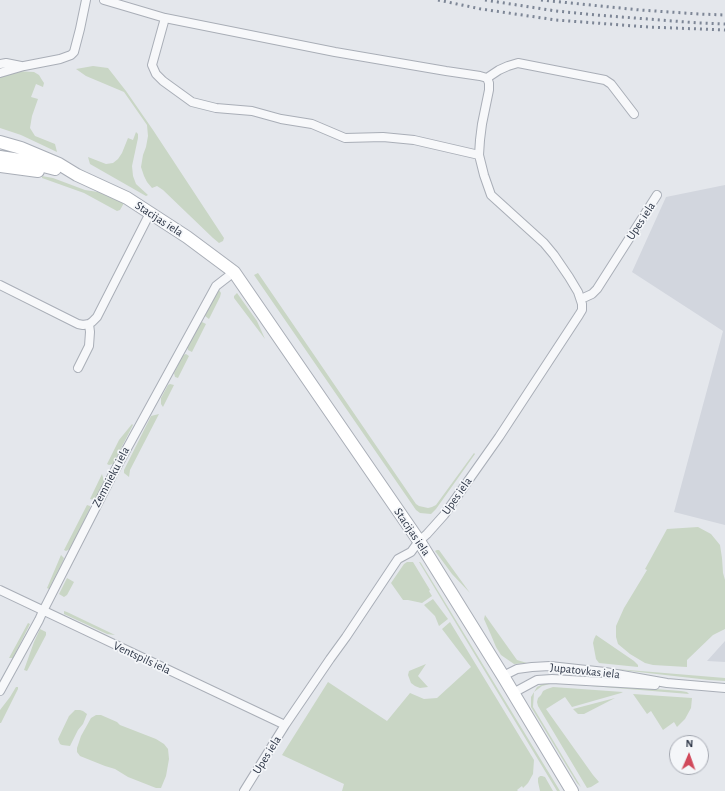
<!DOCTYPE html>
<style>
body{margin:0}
#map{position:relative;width:725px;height:791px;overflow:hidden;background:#e4e7ec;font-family:"Alegreya Sans",sans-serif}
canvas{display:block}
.north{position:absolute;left:669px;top:735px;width:40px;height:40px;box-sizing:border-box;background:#f4f6f9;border:1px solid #a4a8b1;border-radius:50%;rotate:2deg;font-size:11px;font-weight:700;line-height:16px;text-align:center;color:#2b3445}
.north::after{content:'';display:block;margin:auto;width:14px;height:18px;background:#d1495b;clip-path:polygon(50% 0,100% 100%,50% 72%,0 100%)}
</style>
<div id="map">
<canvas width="725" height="791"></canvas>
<div class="north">N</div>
</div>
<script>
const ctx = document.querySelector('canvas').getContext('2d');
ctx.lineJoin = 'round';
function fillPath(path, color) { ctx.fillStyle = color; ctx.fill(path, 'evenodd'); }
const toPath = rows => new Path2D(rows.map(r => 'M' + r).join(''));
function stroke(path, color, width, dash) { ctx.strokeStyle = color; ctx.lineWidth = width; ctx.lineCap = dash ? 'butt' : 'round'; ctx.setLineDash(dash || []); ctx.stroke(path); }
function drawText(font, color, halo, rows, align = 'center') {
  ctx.font = font + ' "Alegreya Sans",sans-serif'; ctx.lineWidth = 3.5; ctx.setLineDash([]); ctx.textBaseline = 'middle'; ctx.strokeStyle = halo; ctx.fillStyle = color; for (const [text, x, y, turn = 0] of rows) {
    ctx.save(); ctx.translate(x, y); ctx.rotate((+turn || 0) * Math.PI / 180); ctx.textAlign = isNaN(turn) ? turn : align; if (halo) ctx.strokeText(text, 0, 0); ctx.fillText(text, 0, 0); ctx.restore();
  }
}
fillPath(toPath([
 [725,185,725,525,674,512,723,331,632,272,666,197],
 [725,641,725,662,707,661]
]), '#d2d6de');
fillPath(toPath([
 [93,66,108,68,126,91,153,130,224,238,223,241,219,243,213,238,163,190,157,186,152,188,147,182,144,176,141,167,143,155,146,147,148,136,147,125,124,92,86,76,76,69],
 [17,71,34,72,39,75,42,80,44,83,43,87,36,84,31,97,38,99,32,116,30,128,35,136,55,144,57,152,21,135,0,128,0,77],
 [136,132,138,134,138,138,132,166,133,176,136,184,148,195,146,196,90,164,88,157,106,164,113,163,118,159,122,153,128,138,133,140],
 [42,176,53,178,85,190,98,192,108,195,124,203,120,210,117,211,84,193,42,178],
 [258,273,416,504,419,506,428,508,432,507,436,505,474,453,475,454,436,509,431,514,420,513,416,510,254,275],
 [219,290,221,293,220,297,209,319,205,316,205,314],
 [237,293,257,321,265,339,234,298,234,296],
 [202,322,206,324,192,352,188,350,187,347,200,324],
 [186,354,189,356,178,378,175,377,174,373,183,355],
 [170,384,174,385,163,407,161,404,161,398,168,385],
 [159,414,130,470,129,477,124,473,124,470,151,416],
 [132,424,133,425,115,460,113,464,109,465,107,464,119,440],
 [102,474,104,481,95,500,90,499],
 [87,505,90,506,90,508,70,549,66,551,64,550],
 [698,527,711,534,720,545,722,558,723,573,725,580,725,629,713,635,687,660,687,667,653,665,645,663,630,654,618,644,616,637,616,626,624,608,647,570,645,569,650,560,667,529],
 [437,550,439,550,470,593,452,574,435,551],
 [61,555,64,558,63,561,49,589,47,588],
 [407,562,413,562,430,590,429,591,432,596,422,603,408,600,403,600,391,583,404,564],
 [419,562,420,562,421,563,560,791,557,791,548,776],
 [67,578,74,582,67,595,64,597,59,594],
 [433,599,448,619,439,626,435,616,424,605],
 [64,611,67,612,115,635,107,634,64,614],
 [485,615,517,660,527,663,514,664,501,655,496,647,491,635,484,619],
 [450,622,534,760,533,774,528,783,523,788,522,786,517,790,518,791,342,791,344,784,282,755,328,682,387,721,410,693,424,699,437,698,471,667,442,629],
 [28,623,30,624,13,658,9,658],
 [40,629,46,632,46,635,27,671,24,670,34,642],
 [596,635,634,661,638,665,638,667,599,663,596,659,593,643,594,639],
 [426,664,418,676,428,687,420,688,415,686,411,683,408,675,409,671],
 [604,668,725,678,725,681,709,680],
 [563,682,681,691,687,692,689,694,554,683,542,686,534,692,533,707,581,787,577,783,531,707,531,697,537,687,545,683],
 [16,687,18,687,18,689,1,723,0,723,0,710,10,697],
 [553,687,623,692,621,693,572,707,565,697,546,709,593,775,599,782,591,787,587,788,538,706,537,702,538,698,541,695,543,691,547,689],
 [633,694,692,698,691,708,685,719,677,727,674,722,663,730,651,711,647,714],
 [615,698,584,714,578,714,573,709],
 [80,710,83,711,87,714,83,724,78,730,70,746,62,745,60,744,58,739,69,716,75,710],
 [96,715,101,715,117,722,120,725,156,739,164,744,168,749,169,759,166,776,161,788,156,788,128,777,115,769,105,766,80,756,77,752,77,748,81,736,91,718],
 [540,776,542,776,545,777,553,791,540,791,538,782,538,778]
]), '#c9d6c5');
const minor = toPath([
 [104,0,165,18,335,52,446,71,480,76,487,78,489,83,489,90,482,124,480,140,479,155,484,175,491,195,544,243,554,255,569,277,578,292,582,304,582,310,579,315,499,437,444,515,427,534,419,541,411,552,398,559,346,637,330,659,285,725,244,791],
 [165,18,152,65,156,74,163,81,192,102,216,108,252,111,281,119,312,124,345,138,383,137,414,140,479,155],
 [0,64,6,63,21,66],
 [0,73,24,66,60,59,71,55,74,52,80,29,86,0],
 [487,78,499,70,508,66,518,63,605,80,611,84,634,114],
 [0,285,78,324,83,325,89,324,92,322,97,317,150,213],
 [581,299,592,294,597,289,657,195],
 [78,368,89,346,90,332,89,324],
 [0,590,285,725],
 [503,676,517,669,532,667,550,666,605,672,667,683,725,688],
 [0,691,39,620,43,611,113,474,216,286,234,272],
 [513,693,537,680,552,679,655,685]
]);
const secondary = toPath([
 [0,142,21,148,59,164,77,175,127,198,187,237,234,272,419,541,503,676,572,791],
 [0,157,20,160,55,169],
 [0,166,38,171]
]);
stroke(minor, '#a9aeb7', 10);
stroke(secondary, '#a9aeb7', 14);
stroke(minor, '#f7f8fa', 8);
stroke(secondary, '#fff', 12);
stroke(toPath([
 [438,0,481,9,556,20,648,27,725,30],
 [485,0,556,11,596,15,699,23,725,24],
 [541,0,640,10,699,14,725,15]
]), '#7d8696', 3, [2, 4]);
drawText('12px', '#2b3445', '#f4f6f9', [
 ["Stacijas iela",159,219,33],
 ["Upes iela",641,221,-57],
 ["Zemnieku iela",111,477,-62],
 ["Upes iela",457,496,-55],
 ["Stacijas iela",412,532,56],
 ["Ventspils iela",142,658,25],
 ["Jupatovkas iela",585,671,6],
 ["Upes iela",267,755,-58]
]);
</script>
